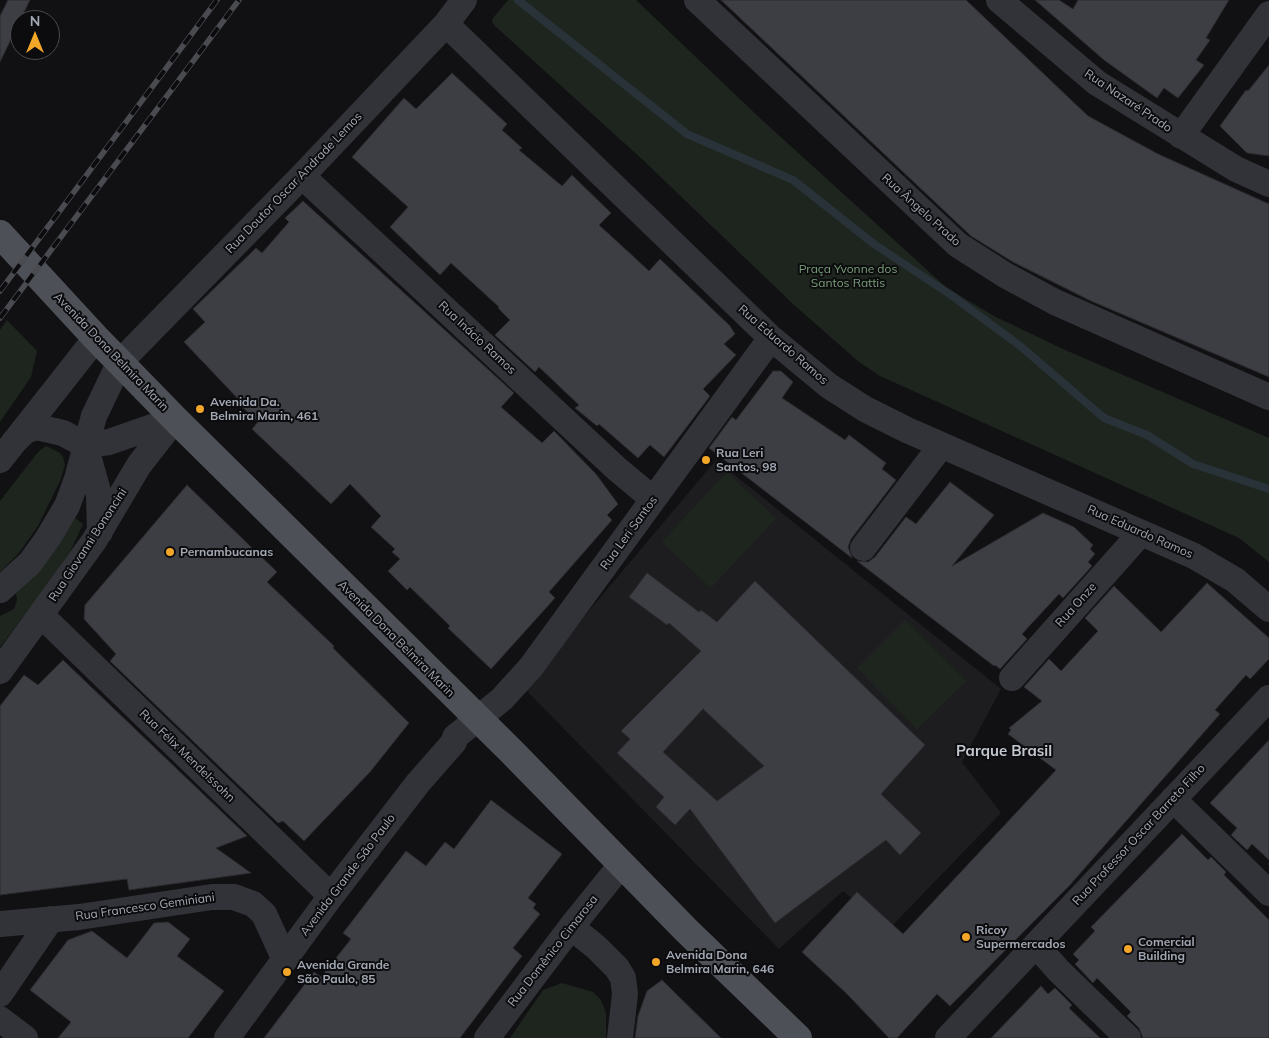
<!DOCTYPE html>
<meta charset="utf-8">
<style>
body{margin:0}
#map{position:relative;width:1269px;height:1038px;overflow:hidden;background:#111113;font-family:Mulish,sans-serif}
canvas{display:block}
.north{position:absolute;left:10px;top:10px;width:50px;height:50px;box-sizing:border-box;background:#0c0c0e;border:1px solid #484a50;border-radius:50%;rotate:0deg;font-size:14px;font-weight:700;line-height:20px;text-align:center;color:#a2a8b3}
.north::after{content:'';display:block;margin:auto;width:18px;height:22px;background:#f3a728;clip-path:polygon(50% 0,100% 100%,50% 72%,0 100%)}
</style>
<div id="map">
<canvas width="1269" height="1038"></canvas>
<div class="north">N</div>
</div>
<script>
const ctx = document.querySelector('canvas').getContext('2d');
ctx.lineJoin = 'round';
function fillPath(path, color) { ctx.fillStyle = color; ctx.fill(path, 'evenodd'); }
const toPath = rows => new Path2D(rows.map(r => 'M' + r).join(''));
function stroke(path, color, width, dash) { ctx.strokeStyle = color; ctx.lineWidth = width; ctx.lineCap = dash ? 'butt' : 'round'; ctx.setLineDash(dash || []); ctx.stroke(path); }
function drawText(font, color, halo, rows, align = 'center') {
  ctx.font = font + ' Mulish,sans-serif'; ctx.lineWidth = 4; ctx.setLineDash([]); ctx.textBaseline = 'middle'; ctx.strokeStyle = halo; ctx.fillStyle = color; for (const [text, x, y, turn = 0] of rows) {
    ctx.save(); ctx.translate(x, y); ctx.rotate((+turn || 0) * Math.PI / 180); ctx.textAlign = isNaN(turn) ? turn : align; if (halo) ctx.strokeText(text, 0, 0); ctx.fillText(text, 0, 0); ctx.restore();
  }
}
fillPath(toPath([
 [716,460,1001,689,962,762,1001,813,890,928,843,891,779,949,524,688]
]), '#1d1d20');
fillPath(toPath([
 [508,0,636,0,762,120,947,288,994,316,1063,349,1269,438,1269,562,1239,538,880,376,859,362,793,304,643,160,495,26,492,22,493,18],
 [7,320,37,351,31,377,0,422,0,330],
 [46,446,60,453,63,457,65,465,60,481,38,526,19,553,0,572,0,501,38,452],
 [727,472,776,518,711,588,662,542],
 [71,515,83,524,71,550,50,582,0,647,0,616,14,609,17,600,15,584],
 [905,620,966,681,917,729,857,668],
 [562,983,593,992,601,1000,606,1013,606,1038,510,1038,543,990]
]), '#1d251e');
stroke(toPath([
 [518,0,687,134,793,180,874,244,951,295,1019,345,1104,418,1147,435,1193,464,1269,489]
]), '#293238', 8);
const building = toPath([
 [8,0,30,0,0,62,0,16,8,0],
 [721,0,966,0,1088,116,1158,154,1269,204,1269,377,1091,301,1013,262,971,236,721,0],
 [1035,0,1059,0,1073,9,1078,0,1229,0,1206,38,1210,40,1196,60,1204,65,1178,98,1164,88,1157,98,1104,60,1035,0],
 [1269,65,1269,156,1247,153,1220,126,1246,90,1248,91,1269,65],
 [452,73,507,124,502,130,522,148,519,150,562,186,572,175,611,213,599,225,635,258,649,271,660,259,730,326,735,334,724,344,736,355,703,389,710,396,664,457,650,445,638,458,599,424,597,426,575,408,579,405,539,367,535,372,495,335,510,320,498,308,499,307,451,263,440,275,390,227,408,207,352,157,404,98,416,109,452,73],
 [303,201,514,393,501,407,542,443,554,431,596,474,618,504,607,515,612,520,549,592,555,598,491,669,448,628,450,626,410,587,407,590,388,571,400,559,392,552,395,549,371,527,381,516,350,484,331,504,252,429,258,422,239,404,241,402,184,342,205,322,193,309,256,248,262,253,289,222,285,218,303,201],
 [773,371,781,371,793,382,782,398,845,440,849,435,886,463,882,469,896,480,851,539,848,547,852,558,709,448,732,417,736,420,773,371],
 [950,482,994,515,952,566,1043,513,1074,527,1093,545,1090,549,1095,554,1088,562,1092,566,1063,598,1059,594,1022,634,1027,639,1000,669,995,665,994,666,857,561,868,562,875,557,906,517,916,524,950,482],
 [187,485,277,572,267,582,334,646,333,648,409,723,370,772,304,841,283,821,278,823,110,661,116,654,84,619,85,605,187,485],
 [647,573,699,612,701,610,717,622,755,581,925,745,881,794,921,833,900,855,886,840,775,923,690,809,675,825,656,807,664,797,617,753,630,739,621,731,701,651,669,623,667,625,629,597,647,573],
 [703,709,764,766,717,801,663,752,703,709],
 [1207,583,1269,638,1269,659,1250,679,1246,675,1215,710,1220,714,1069,886,950,1006,937,994,897,1038,889,1038,847,994,802,952,857,892,903,934,1056,770,1008,734,1011,730,1009,728,1042,701,1024,687,1049,659,1061,671,1098,631,1085,618,1114,586,1161,632,1207,583],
 [63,660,247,836,216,848,251,873,129,890,127,879,0,895,0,706,24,675,38,685,63,660],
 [1269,740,1269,860,1252,844,1247,850,1231,835,1237,828,1210,803,1269,740],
 [491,800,562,854,528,898,536,904,533,908,540,914,513,948,522,956,460,1038,264,1038,314,972,321,977,351,939,343,933,406,851,426,866,445,842,454,849,491,800],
 [1182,834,1208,860,1211,857,1226,872,1224,875,1269,920,1269,1038,1143,1038,1139,1028,1127,1016,1131,1012,1097,978,1093,983,1075,964,1079,960,1073,954,1095,931,1091,927,1182,834],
 [168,922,190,939,177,956,224,991,188,1038,58,1038,71,1022,30,990,68,940,92,931,127,958,154,923,168,922],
 [662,980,721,1038,635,1038,638,1016,647,991,662,980],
 [1041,986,1048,994,1055,988,1072,1005,1069,1008,1100,1038,991,1038,1041,986]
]);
fillPath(building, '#3d3e43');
stroke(building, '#2b2b2f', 1);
stroke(toPath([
 [697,0,958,245,1005,275,1055,302,1269,397],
 [999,0,1097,83,1236,169,1269,184],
 [446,24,771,338,829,386,865,409,907,430,1194,556,1235,580,1269,609],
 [1181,136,1269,14],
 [302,176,617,469,653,499],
 [14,442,25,431,37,427,63,433,85,445,109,442,175,419],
 [86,448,99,495,100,532],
 [0,460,96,338],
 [863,548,941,446],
 [0,590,30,563,48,538,67,506,77,479,94,416,120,362,302,176,446,24,464,0],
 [42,616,331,896],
 [0,671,94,541,139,465,175,419],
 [1012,678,1141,533],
 [1173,799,1269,893],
 [0,924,79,917,212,897,234,897,253,904,264,914,285,960],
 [571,927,596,947,617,968,623,978,625,994,620,1038],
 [1036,945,1058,970,1128,1038],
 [0,994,51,919],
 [0,1019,25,1038],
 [227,1038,331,896,418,783,454,742,455,737,502,699,531,667,771,338],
 [487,1038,571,927,621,865],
 [948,1038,1269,698]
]), '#323338', 26);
stroke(toPath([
 [0,234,96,338,175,419,511,751,687,931,798,1038]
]), '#4e5057', 28);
const rail = toPath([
 [0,291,217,0],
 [0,318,239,0]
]);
stroke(rail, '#494b51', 5.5);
stroke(rail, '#0c0c0e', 4, [11]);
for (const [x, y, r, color] of [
 [200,409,5,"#f3a728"],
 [706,460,5,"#f3a728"],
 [170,552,5,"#f3a728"],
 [966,937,5,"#f3a728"],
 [1128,949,5,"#f3a728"],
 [656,962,5,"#f3a728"],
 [287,972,5,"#f3a728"]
]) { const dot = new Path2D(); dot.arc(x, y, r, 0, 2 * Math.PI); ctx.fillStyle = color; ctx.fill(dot); stroke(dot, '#0c0c0e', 2); }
drawText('12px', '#a2a8b3', '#0c0c0e', [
 ["Rua Nazaré Prado",1128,101,34],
 ["Rua Doutor Oscar Andrade Lemos",294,183,-46],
 ["Rua Ângelo Prado",921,210,42],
 ["Rua Inácio Ramos",477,338,43],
 ["Rua Eduardo Ramos",783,345,41],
 ["Avenida Dona Belmira Marin",111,352,46],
 ["Rua Eduardo Ramos",1140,532,24],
 ["Rua Leri Santos",629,533,-54],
 ["Rua Giovanni Bononcini",88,545,-57],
 ["Rua Onze",1076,605,-48],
 ["Avenida Dona Belmira Marin",396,639,45],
 ["Rua Félix Mendelssohn",187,756,44],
 ["Rua Professor Oscar Barreto Filho",1139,835,-47],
 ["Avenida Grande São Paulo",348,875,-53],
 ["Rua Francesco Geminiani",145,907,-8],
 ["Rua Domênico Cimarosa",553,951,-52]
]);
drawText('12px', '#799f79', '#0c0c0e', [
 ["Praça Yvonne dos",848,269],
 ["Santos Rattis",848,283]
]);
drawText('bold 12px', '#a2a8b3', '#0c0c0e', [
 ["Avenida Da.",210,402],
 ["Belmira Marin, 461",210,416],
 ["Rua Leri",716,453],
 ["Santos, 98",716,467],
 ["Pernambucanas",180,552],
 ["Ricoy",976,930],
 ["Supermercados",976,944],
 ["Comercial",1138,942],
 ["Building",1138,956],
 ["Avenida Dona",666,955],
 ["Belmira Marin, 646",666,969],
 ["Avenida Grande",297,965],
 ["São Paulo, 85",297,979]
], 'left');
drawText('bold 15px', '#c3c7cf', '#0c0c0e', [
 ["Parque Brasil",1004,751]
]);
</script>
